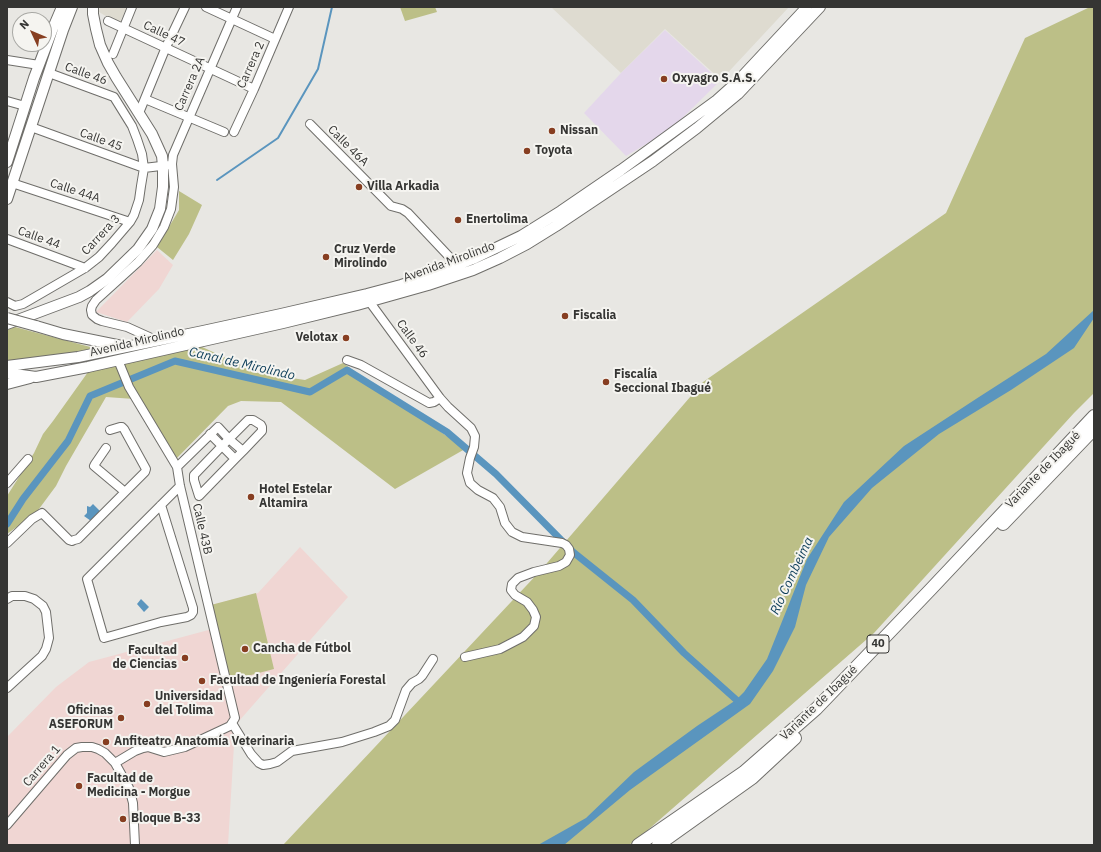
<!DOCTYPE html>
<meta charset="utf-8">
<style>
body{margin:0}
#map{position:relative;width:1101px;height:852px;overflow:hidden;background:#e8e7e3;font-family:"IBM Plex Sans",sans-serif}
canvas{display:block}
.frame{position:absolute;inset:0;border:8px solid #353533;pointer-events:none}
.north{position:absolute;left:12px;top:12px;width:40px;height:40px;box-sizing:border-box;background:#f5f4f0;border:1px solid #a8a8a4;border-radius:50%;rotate:314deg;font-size:11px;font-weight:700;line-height:16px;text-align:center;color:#353533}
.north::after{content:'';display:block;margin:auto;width:14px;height:18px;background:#873e21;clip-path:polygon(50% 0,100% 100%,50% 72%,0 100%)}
</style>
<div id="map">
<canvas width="1101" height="852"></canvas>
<div class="frame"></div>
<div class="north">N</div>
</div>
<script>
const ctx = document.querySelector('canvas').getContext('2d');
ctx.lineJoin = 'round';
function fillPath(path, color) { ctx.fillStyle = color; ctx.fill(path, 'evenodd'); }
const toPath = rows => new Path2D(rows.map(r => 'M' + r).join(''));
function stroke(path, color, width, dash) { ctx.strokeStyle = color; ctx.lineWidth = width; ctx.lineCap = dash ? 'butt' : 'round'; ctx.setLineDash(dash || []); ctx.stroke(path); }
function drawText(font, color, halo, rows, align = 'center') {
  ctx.font = font + ' "IBM Plex Sans",sans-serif'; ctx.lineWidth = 4; ctx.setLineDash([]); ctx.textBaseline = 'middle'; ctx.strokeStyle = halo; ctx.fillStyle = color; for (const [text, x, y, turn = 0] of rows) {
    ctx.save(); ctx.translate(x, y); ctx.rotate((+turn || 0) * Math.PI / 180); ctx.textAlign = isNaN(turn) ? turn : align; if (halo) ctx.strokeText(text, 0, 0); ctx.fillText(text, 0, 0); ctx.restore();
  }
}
fillPath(toPath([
 [100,7,127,7,119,24,99,12],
 [551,7,789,7,721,80,665,29,621,73]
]), '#dedbd0');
fillPath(toPath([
 [665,30,720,81,670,130,626,156,584,113,621,73]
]), '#e4d7eb');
fillPath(toPath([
 [157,250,173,265,159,289,127,322,96,312],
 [300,547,348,597,239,721,235,728,228,845,7,845,7,737,56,687,89,662,216,628,211,605,258,593]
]), '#f0d6d3');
fillPath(toPath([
 [400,7,435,7,437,12,405,21],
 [1090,7,1094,7,1094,393,1074,413,874,633,634,842,628,845,283,845,541,570,703,382,946,213,1025,38],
 [179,191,202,205,189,234,173,260,157,247,179,210],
 [15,327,98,349,7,364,7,330],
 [198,345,258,373,305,380,343,363,465,449,395,489,281,402,241,401,228,406,177,458,134,399,106,397,66,466,56,486,36,513,7,534,7,496,34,453,43,434,53,421,88,372],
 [256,593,274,669,228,681,211,605]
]), '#bcbf87');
fillPath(toPath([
 [1094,310,1094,318,1074,348,1011,390,939,434,872,488,829,537,806,585,795,627,773,671,750,704,630,790,564,845,538,845,586,818,634,772,697,726,736,700,744,692,767,659,807,559,844,502,904,446,979,397,1046,354],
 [93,504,100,511,91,521,84,516,87,513,87,506,90,507],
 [141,599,149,607,144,612,137,604]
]), '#5a95be');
stroke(toPath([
 [217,180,278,138,318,69,332,7]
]), '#5a95be', 2);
stroke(toPath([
 [7,524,23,499,68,441,90,396,175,361,310,392,347,370,447,432,496,474,573,552,633,600,684,653,741,704]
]), '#5a95be', 7);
const minor = toPath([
 [206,7,275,39],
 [108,21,254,89],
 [113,54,132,7],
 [7,60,39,65],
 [145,99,224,132],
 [7,101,25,106],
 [139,113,166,47,185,7],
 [310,124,391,206,402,209,408,213,457,265],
 [31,127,144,168,169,165],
 [234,132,254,89,289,7],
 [12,183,130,222],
 [7,239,85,268],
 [368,297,369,301,440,398,448,407,471,428,475,436,474,447,470,458,467,473,470,483,478,490,493,498,500,507,505,523,512,532,522,537,562,543,566,545,569,549,570,555,566,562,559,566,534,572,518,578,512,584,511,590,515,595,527,602,533,610,536,617,534,626,523,637,500,649,465,657],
 [7,302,15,306,23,304,85,268,99,257,112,243,130,222,134,215,139,200,141,186,144,168,142,154,137,139,132,126,114,97,49,73],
 [158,341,127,327,102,321,97,319,92,315,91,310,92,306,96,300,138,262,153,245,164,227,171,209,174,187,172,164,173,155,237,7],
 [347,360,361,365,429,403,434,402,440,398],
 [210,434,235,459,243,451,229,439,222,446,196,473,194,475,194,480,199,496,235,459],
 [106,448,95,464,94,466,125,492],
 [177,467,218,427,229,439,248,420,253,420,261,425,262,427,262,431,243,451],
 [7,483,28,459],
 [161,505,193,608,193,612,191,615,187,617,161,622,104,638,87,579,180,486],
 [7,543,32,519,42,513,69,540,72,541,74,540,78,539,145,472,146,469,124,429,122,427,120,427,110,430],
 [7,599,12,596,25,596,34,599,43,606,46,612,49,638,46,649,42,656,7,688],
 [232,723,251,754,259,763,263,765,270,764,277,762,292,751,342,742,374,732,389,726,395,720,406,690,412,683,419,679,422,676,433,659],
 [115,763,135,751,143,748,148,747,164,752,185,747,230,726,232,723,235,718,180,486,177,467,129,387,118,360],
 [7,825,67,755,76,748,82,747,92,747,98,749,105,753,115,763,129,788,133,803,135,845]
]);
const major = toPath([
 [7,162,34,78,53,28,62,7],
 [7,199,63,30,72,7],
 [7,324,79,297,90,291,107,279,138,249,152,229,160,209,163,187,163,166,162,156,152,134,116,77,108,63,100,45,96,29,93,14,93,7],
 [36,326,63,334,122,346],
 [7,366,78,357,203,331,281,314,367,294,401,285,429,276,475,258,521,236,561,211,621,170,717,100,736,83,807,7],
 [7,373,36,377,88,367,283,323,357,305,428,285,473,270,500,258,527,244,556,226,653,161,697,128,738,94,820,7],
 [7,384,30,378]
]);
const highway = toPath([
 [1003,524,1094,429],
 [638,845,744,772,816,709,931,589,1094,416],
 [658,845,752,778,795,738]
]);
stroke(minor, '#6f6e6a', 10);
stroke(major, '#6f6e6a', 12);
stroke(highway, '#6f6e6a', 14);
stroke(minor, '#fff', 8);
stroke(major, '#fff', 10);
stroke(highway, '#fff', 12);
const majorBridge = toPath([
 [7,318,36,326]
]);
stroke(majorBridge, '#6f6e6a', 12, []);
stroke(majorBridge, '#fff', 10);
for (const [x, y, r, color] of [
 [664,79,4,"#873e21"],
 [552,131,4,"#873e21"],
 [527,151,4,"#873e21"],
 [359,187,4,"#873e21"],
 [458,220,4,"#873e21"],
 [326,257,4,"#873e21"],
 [565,316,4,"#873e21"],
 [346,338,4,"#873e21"],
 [606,382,4,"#873e21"],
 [251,497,4,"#873e21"],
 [245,649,4,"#873e21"],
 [185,658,4,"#873e21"],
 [202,681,4,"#873e21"],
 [147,704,4,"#873e21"],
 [121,718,4,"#873e21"],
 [106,742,4,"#873e21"],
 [79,786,4,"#873e21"],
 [123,819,4,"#873e21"]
]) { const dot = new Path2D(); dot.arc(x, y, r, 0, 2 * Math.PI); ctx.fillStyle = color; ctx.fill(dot); stroke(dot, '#f5f4f0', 1.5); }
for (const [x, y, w] of [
 [878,644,22]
]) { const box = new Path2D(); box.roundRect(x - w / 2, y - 9, w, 18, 3); ctx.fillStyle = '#f5f4f0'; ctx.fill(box); stroke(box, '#353533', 1); }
drawText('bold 11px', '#353533', null, [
 ["40",878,644]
]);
drawText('12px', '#353533', '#f5f4f0', [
 ["Calle 47",164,34,25],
 ["Carrera 2",251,65,-66],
 ["Calle 46",86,74,20],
 ["Carrera 2A",190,84,-66],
 ["Calle 45",101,140,20],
 ["Calle 46A",348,146,45],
 ["Calle 44A",75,191,18],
 ["Carrera 3",101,235,-47],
 ["Calle 44",39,238,20],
 ["Avenida Mirolindo",449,262,-20],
 ["Calle 46",412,339,54],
 ["Avenida Mirolindo",137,342,-13],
 ["Variante de Ibagué",1043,470,-46],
 ["Calle 43B",202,529,77],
 ["Variante de Ibagué",819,703,-44],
 ["Carrera 1",42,766,-49]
]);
drawText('bold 12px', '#353533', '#f5f4f0', [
 ["Oxyagro S.A.S.",672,79],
 ["Nissan",560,131],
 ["Toyota",535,151],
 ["Villa Arkadia",367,187],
 ["Enertolima",466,220],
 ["Cruz Verde",334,250],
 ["Mirolindo",334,264],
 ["Fiscalia",573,316],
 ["Velotax",338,338,"right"],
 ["Fiscalía",614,375],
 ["Seccional Ibagué",614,389],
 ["Hotel Estelar",259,490],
 ["Altamira",259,504],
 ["Cancha de Fútbol",253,649],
 ["Facultad",177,651,"right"],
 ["de Ciencias",177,665,"right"],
 ["Facultad de Ingeniería Forestal",210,681],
 ["Universidad",155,697],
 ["del Tolima",155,711],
 ["Oficinas",113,711,"right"],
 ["ASEFORUM",113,725,"right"],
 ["Anfiteatro Anatomía Veterinaria",114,742],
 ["Facultad de",87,779],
 ["Medicina - Morgue",87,793],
 ["Bloque B-33",131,819]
], 'left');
drawText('italic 13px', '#0a3b57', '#f5f4f0', [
 ["Canal de Mirolindo",242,364,13],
 ["Río Combeima",792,576,-65]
]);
</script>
